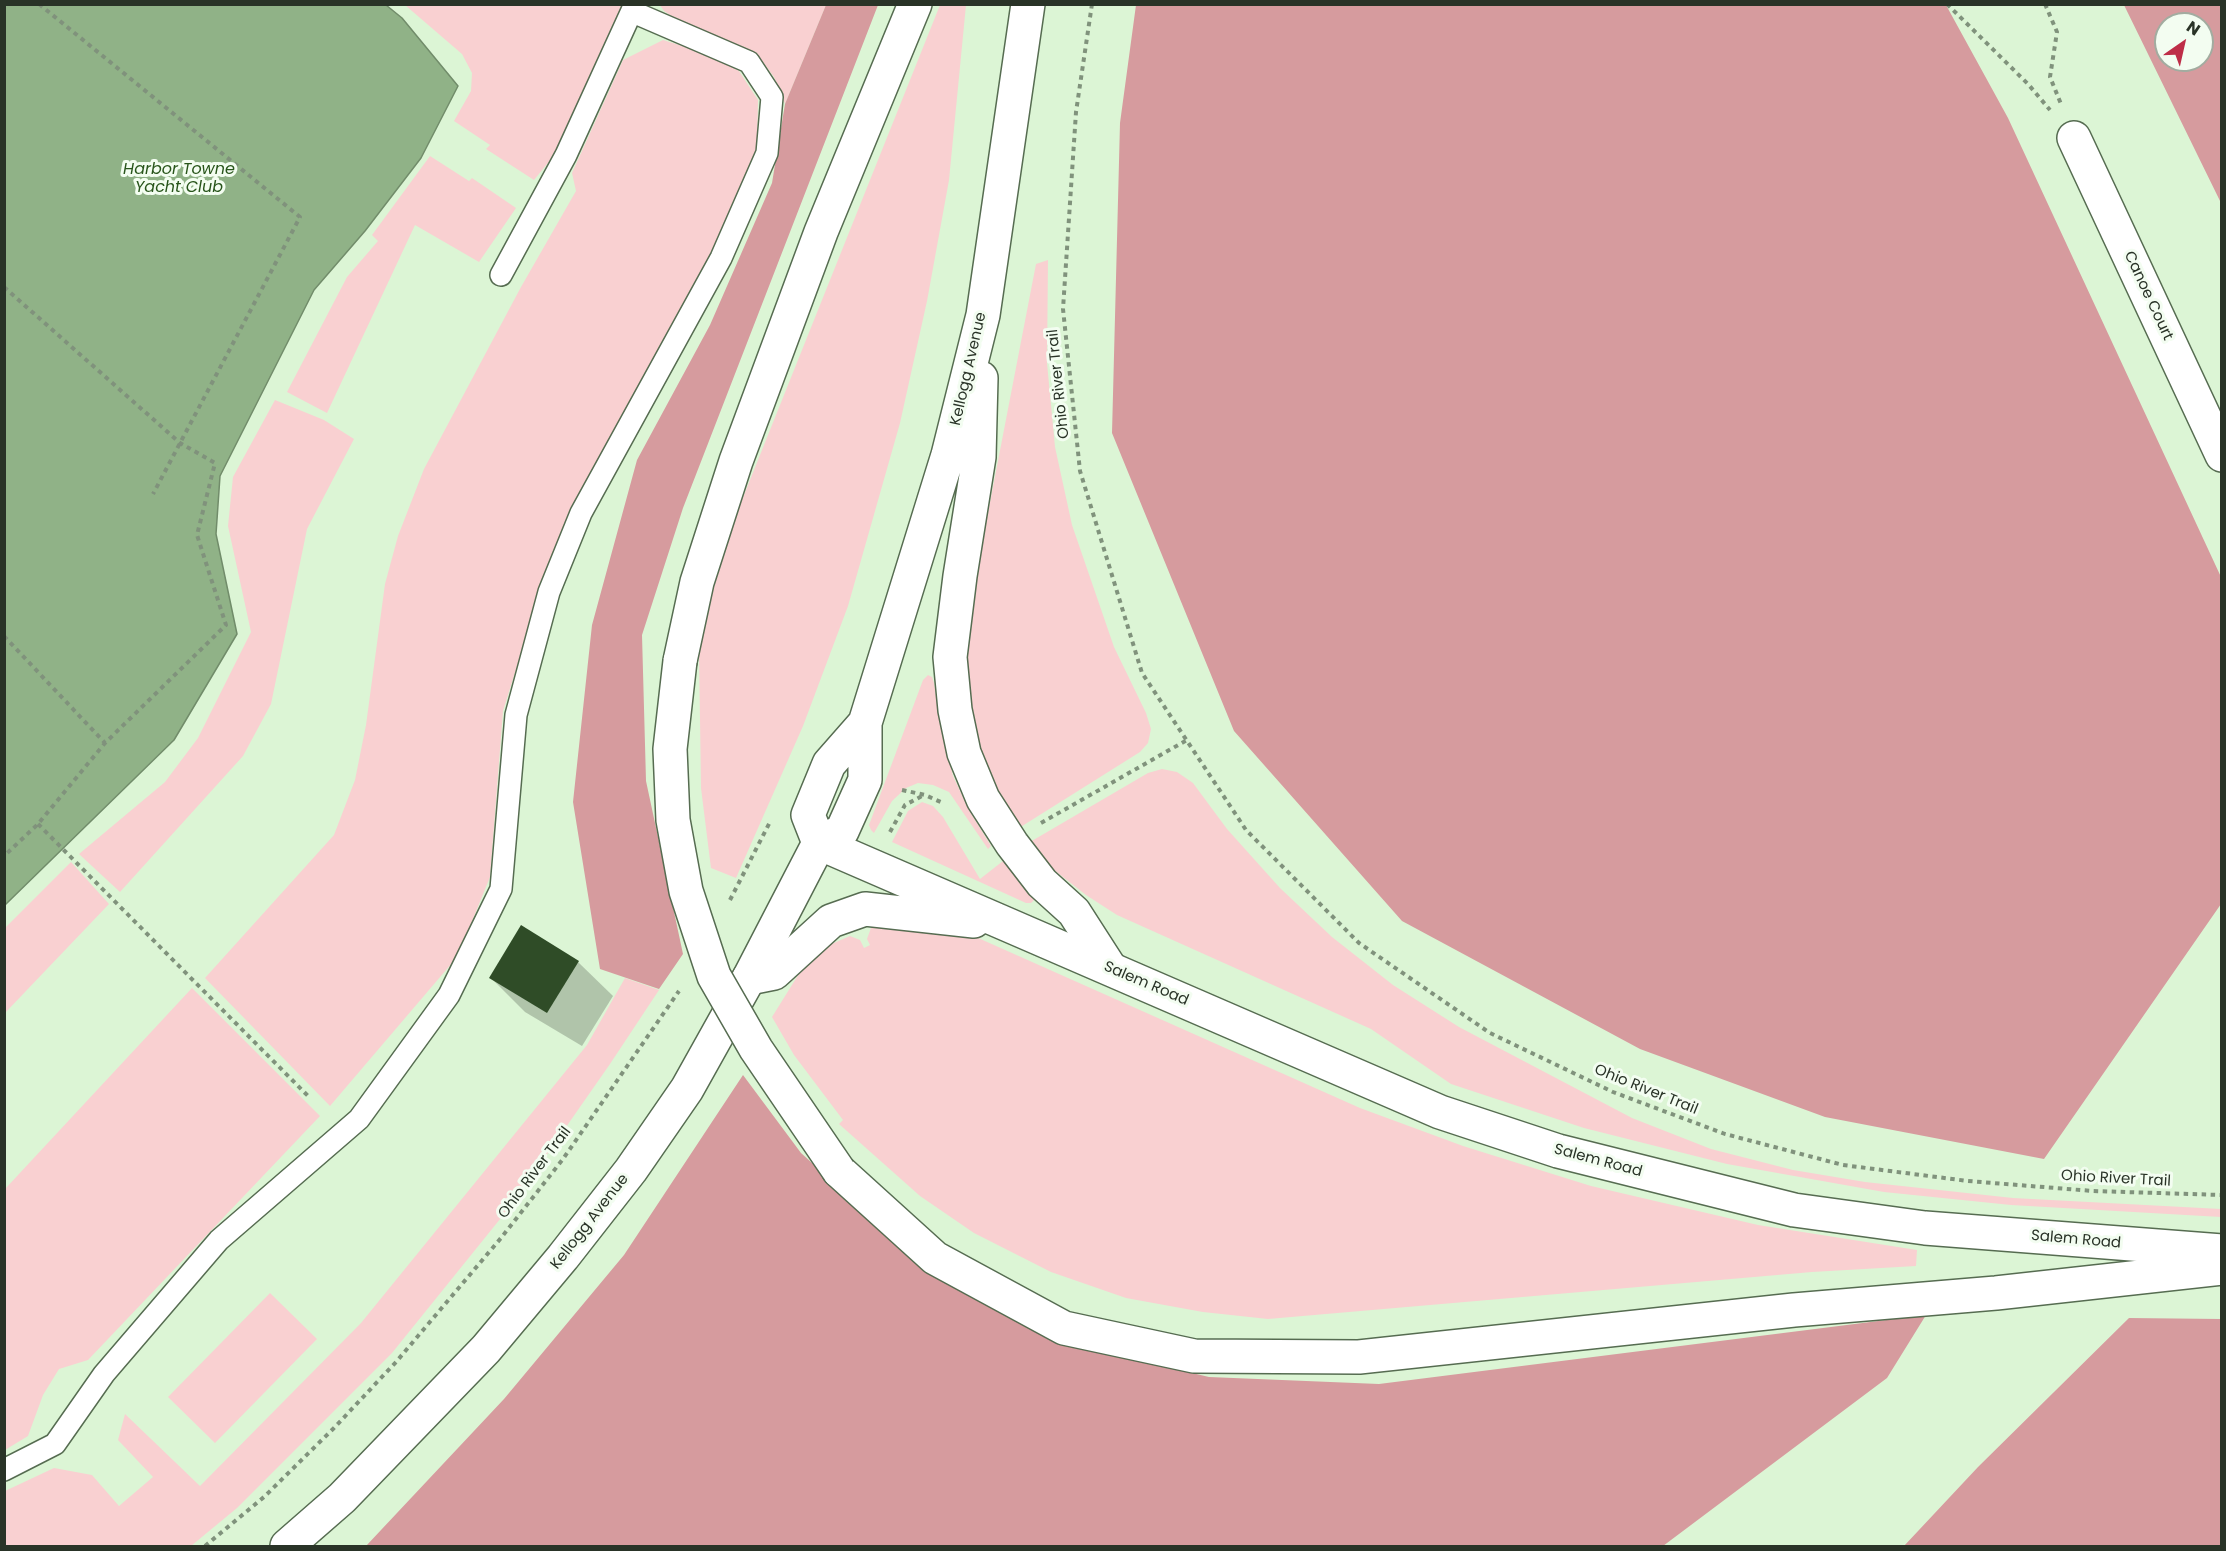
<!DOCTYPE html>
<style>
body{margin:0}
#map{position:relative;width:2226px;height:1551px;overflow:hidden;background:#dcf5d5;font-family:Poppins,sans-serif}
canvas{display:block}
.frame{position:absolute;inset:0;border:6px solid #293327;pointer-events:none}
.north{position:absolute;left:2154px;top:12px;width:60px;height:60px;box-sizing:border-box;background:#f3fdf1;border:2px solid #a2aca0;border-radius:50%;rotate:34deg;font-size:16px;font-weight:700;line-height:24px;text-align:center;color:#293327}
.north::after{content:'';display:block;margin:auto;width:21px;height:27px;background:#be2e48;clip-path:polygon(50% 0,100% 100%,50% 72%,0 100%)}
</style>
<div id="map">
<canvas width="2226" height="1551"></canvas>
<div class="frame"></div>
<div class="north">N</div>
</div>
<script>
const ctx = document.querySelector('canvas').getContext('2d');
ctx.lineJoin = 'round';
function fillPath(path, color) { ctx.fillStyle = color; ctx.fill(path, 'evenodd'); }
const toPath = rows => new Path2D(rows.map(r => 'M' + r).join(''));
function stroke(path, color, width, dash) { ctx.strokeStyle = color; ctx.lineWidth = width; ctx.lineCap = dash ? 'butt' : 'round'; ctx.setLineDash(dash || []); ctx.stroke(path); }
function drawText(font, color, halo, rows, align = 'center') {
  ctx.font = font + ' Poppins,sans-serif'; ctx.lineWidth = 6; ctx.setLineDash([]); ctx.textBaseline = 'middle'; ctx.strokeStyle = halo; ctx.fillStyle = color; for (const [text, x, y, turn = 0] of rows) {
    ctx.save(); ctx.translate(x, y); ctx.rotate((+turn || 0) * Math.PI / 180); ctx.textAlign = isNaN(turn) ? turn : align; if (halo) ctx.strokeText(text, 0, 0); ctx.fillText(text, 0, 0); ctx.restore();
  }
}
fillPath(toPath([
 [405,5,625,5,552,158,534,180,486,149,490,145,454,121,471,91,472,73,462,54],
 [660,5,826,5,785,104,774,77,756,53,682,23,664,11],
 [940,5,966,5,949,180,927,301,900,423,848,606,803,726,736,878,711,868,701,788,699,651,714,577,740,505],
 [663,40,709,54,739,71,758,100,757,147,718,241,583,488,541,589,503,711,490,877,458,956,330,1106,205,978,334,835,355,780,366,725,385,584,398,536,424,469,521,287,576,191,572,173,623,60],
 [430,156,469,181,472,178,516,208,479,262,415,225,327,413,287,392,347,277,378,241,372,235],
 [1048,260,1047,363,1055,447,1072,525,1114,647,1146,713,1151,729,1148,743,1140,752,1019,828,993,787,975,737,965,678,969,611,1036,264],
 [275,400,324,420,354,439,307,529,271,704,243,756,120,892,79,854,165,782,198,738,251,632,228,526,233,477],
 [928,675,932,677,934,683,940,722,953,776,969,810,991,846,988,849,949,792,933,785,918,783,906,788,892,801,874,833,871,830,869,825,923,680],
 [1162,769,1177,772,1193,783,1227,829,1280,888,1332,937,1393,985,1459,1027,1632,1118,1711,1149,1793,1170,1865,1182,2013,1198,2221,1209,2221,1217,2011,1205,1884,1192,1727,1164,1584,1128,1451,1084,1371,1029,1117,915,1086,895,1054,870,1030,842,1148,773],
 [922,802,933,806,943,817,980,879,1003,861,1033,895,1034,900,1031,903,1026,903,892,842,908,811],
 [71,862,109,904,5,1013,5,928],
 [891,923,949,925,1360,1108,1463,1146,1591,1186,1758,1225,1917,1250,1916,1266,1812,1272,1268,1319,1203,1312,1126,1298,1051,1272,974,1233,920,1196,839,1124,843,1120,794,1055,772,1017,805,964,827,946,850,936,860,940,864,948,870,945,867,939,871,928],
 [625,978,659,990,610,1064,513,1203,392,1353,237,1508,191,1546,5,1546,5,1491,54,1468,92,1475,119,1506,153,1477,118,1440,125,1414,200,1486,361,1323,587,1045],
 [192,988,320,1116,88,1360,59,1369,43,1395,28,1436,5,1450,5,1189],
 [270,1293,317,1339,215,1443,168,1397]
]), '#f9d0d1');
fillPath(toPath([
 [826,5,878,5,683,508,642,635,646,781,683,954,659,989,600,969,573,802,592,625,637,460,710,325,772,183,785,104],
 [1136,5,1946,5,2008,118,2221,577,2221,904,2044,1159,1825,1117,1640,1049,1402,921,1234,731,1112,433,1120,123],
 [2124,5,2221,5,2221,203],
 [2166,24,2202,24,2202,60,2166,60],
 [743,1075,801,1153,897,1240,1099,1351,1209,1377,1379,1384,1926,1315,1887,1378,1663,1546,366,1546,504,1399,624,1255],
 [2129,1318,2221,1319,2221,1546,1904,1546,1978,1467]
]), '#d69b9e');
const water = toPath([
 [5,4,386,5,402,18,458,86,421,158,365,231,314,290,220,476,216,534,237,634,174,740,5,905,5,4]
]);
fillPath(water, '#90b287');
stroke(water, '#718c6a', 1.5);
fillPath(toPath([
 [578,962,613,996,582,1046,525,1012,491,978]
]), '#0003');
fillPath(toPath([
 [521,925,579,961,547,1013,489,978]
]), '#2f4c27');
const lane = toPath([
 [501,275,566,155,635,4],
 [4,1470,55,1444,104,1374,219,1240,359,1119,449,995,501,889,516,715,549,592,581,513,721,258,767,153,772,97,749,62,633,12]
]);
const street = toPath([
 [2074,138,2222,455]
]);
const secondary = toPath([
 [819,843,1440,1112,1558,1151,1794,1210,1925,1228,2222,1251],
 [749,978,774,973,831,921,865,909,974,921]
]);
const primary = toPath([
 [981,378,979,457,960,576,950,657,955,710,964,753,983,799,1012,844,1042,883,1074,912,1110,968],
 [680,661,697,582,736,461,821,232,915,4],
 [819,843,808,815,829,764,865,723],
 [839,1171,935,1258,1064,1328,1194,1356,1359,1357,1794,1310,1996,1293,2222,1268],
 [287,1546,342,1498,486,1349,563,1257,631,1170,687,1089,749,978,819,843,842,831,865,780,865,723,948,455,983,315,1028,4]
]);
stroke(lane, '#566c51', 24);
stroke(street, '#566c51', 36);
stroke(secondary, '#566c51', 36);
stroke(primary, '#566c51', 36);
stroke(toPath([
 [39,4,300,217,153,494],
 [1092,4,1076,112,1063,309,1080,471,1142,673,1246,830,1359,943,1490,1033,1613,1092,1725,1134,1843,1165,1968,1181,2093,1191,2222,1195],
 [1947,4,2028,84,2050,110],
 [2045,4,2057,32,2050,77,2061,104],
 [4,287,180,443,215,463,197,535,226,625,105,743,38,824,4,856],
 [4,636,105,743],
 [902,790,925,795,943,803],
 [1041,823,1187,740],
 [38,824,310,1098],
 [890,832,905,805,924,795],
 [730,900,770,822],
 [205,1546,264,1497,334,1428,396,1362,501,1238,563,1159,679,991]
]), '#80927c', 4, [4.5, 4.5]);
stroke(lane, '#fff', 21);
stroke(street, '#fff', 33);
stroke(secondary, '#fff', 33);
stroke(primary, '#fff', 33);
const primaryBridge = toPath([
 [680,661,670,749,673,820,686,891,714,976,756,1049,839,1171]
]);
stroke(primaryBridge, '#566c51', 36, []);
stroke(primaryBridge, '#fff', 33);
drawText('15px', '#293327', '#f3fdf1', [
 ["Canoe Court",2148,296,65],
 ["Kellogg Avenue",969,369,-77],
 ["Ohio River Trail",1059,384,-96],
 ["Salem Road",1146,984,23],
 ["Ohio River Trail",1646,1090,22],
 ["Salem Road",1598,1161,15],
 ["Ohio River Trail",535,1173,-53],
 ["Ohio River Trail",2116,1179,3],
 ["Kellogg Avenue",590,1222,-52],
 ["Salem Road",2076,1240,5]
]);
drawText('italic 16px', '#28551b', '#f3fdf1', [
 ["Harbor Towne",179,170],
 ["Yacht Club",179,188]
]);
</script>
